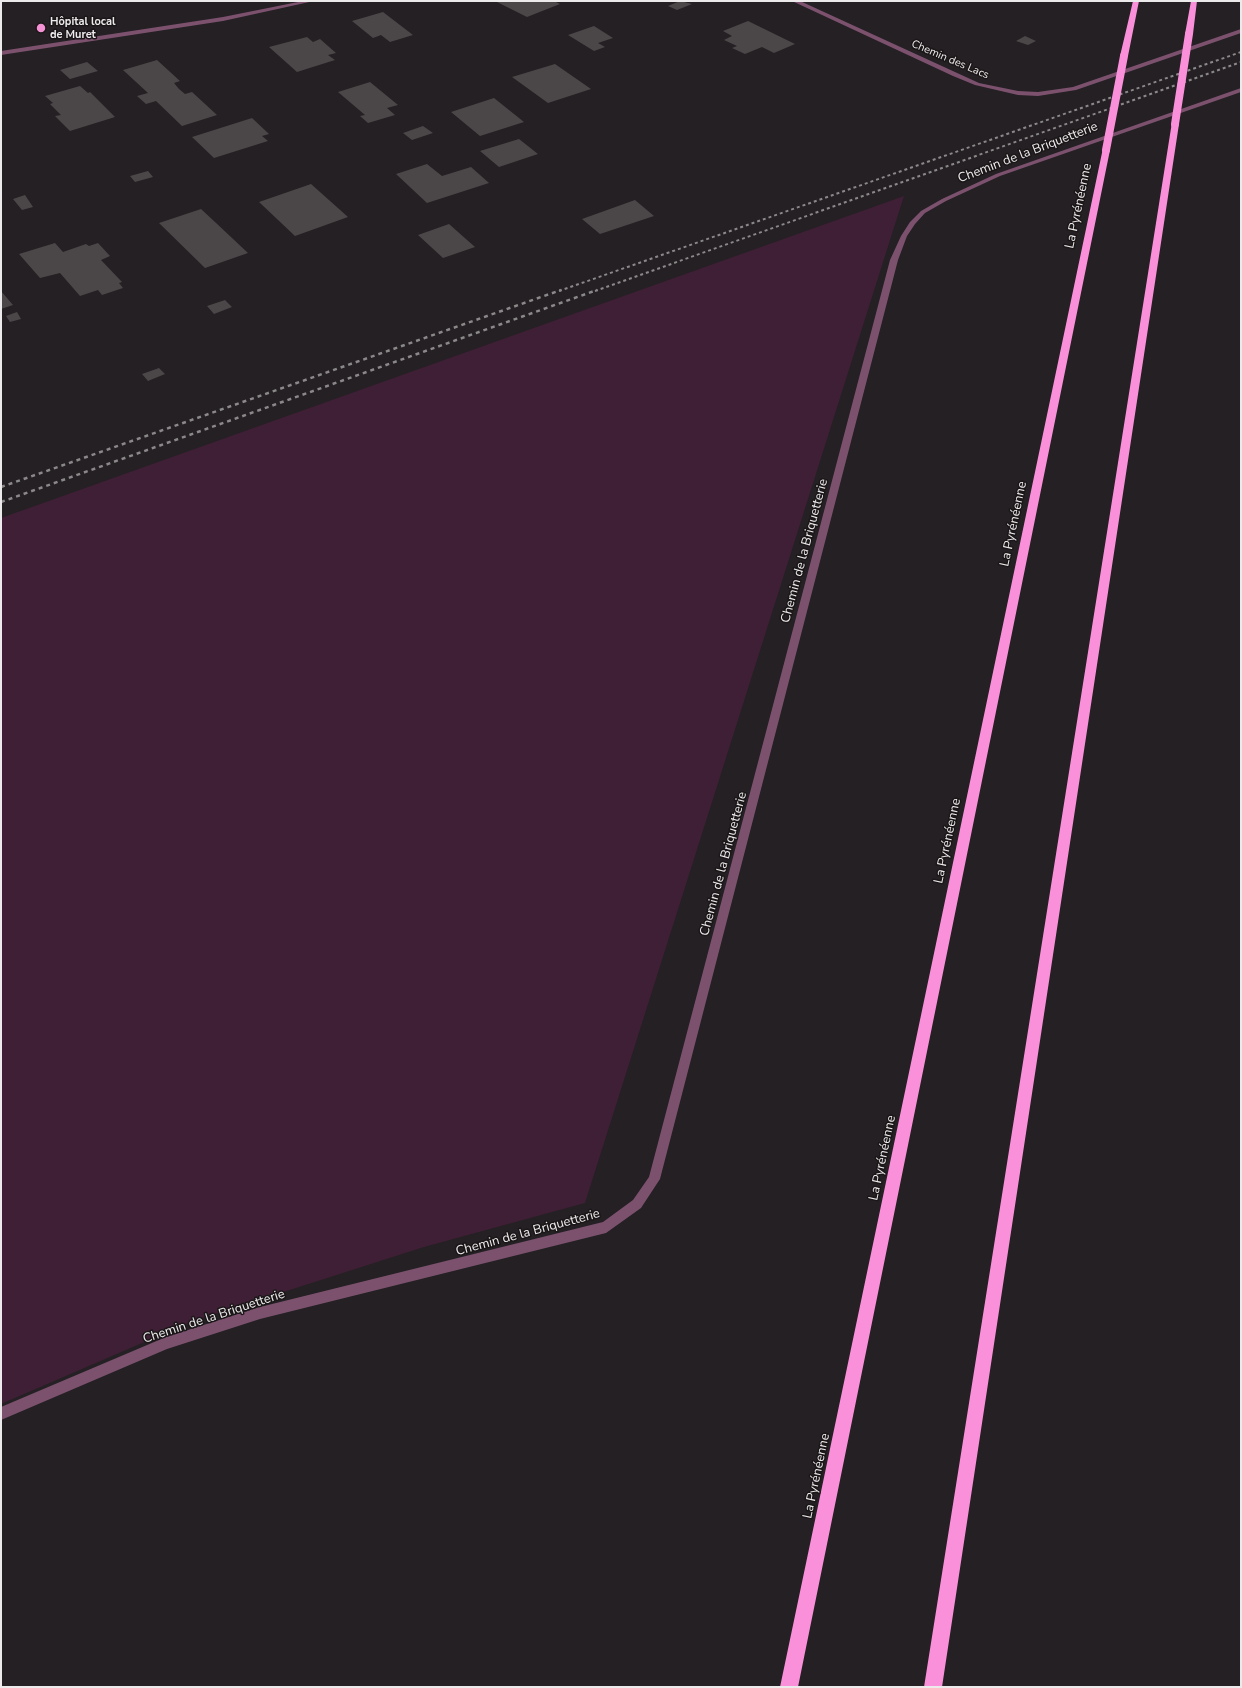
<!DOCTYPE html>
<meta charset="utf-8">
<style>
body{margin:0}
#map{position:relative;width:1242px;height:1688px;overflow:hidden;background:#242023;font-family:"Nunito Sans",sans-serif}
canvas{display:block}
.frame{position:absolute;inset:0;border:2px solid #edeaec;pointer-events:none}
</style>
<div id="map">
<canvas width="1242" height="1688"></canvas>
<div class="frame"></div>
</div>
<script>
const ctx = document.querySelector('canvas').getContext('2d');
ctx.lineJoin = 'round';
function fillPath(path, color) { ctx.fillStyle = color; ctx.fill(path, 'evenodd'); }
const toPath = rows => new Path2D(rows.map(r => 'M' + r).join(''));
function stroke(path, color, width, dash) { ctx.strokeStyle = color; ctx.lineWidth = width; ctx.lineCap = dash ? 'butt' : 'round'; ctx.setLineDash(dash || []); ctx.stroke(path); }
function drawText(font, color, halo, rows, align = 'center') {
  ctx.font = font + ' "Nunito Sans",sans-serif'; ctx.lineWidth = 3; ctx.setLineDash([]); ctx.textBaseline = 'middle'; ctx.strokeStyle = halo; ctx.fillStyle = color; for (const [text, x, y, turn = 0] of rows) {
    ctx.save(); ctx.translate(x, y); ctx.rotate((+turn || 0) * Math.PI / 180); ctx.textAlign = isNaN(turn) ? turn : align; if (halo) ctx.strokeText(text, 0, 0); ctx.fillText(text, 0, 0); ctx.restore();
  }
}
fillPath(toPath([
 [904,196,585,1203,424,1247,193,1321,1,1404,1,518]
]), '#3f1f35');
fillPath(toPath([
 [495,1,554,1,560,4,527,17],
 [680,1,692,4,677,10,668,6],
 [383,12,413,35,390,42,381,35,373,38,352,21],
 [748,21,795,44,774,53,762,47,745,54,732,48,737,46,724,40,732,36,723,31],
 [594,26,613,38,598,43,605,47,594,51,568,35],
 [1025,36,1036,41,1028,45,1016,41],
 [307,37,313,42,320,39,336,53,328,55,335,60,297,72,269,47],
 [157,60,180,81,174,83,179,89,185,94,192,92,217,115,182,126,156,101,146,104,137,96,148,93,123,70],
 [87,62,98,71,70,79,60,70],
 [555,64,591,89,548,103,512,77],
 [370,82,398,105,387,108,395,115,368,123,360,116,365,115,338,92],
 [80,86,88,93,90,92,115,117,70,131,55,116,61,115,50,104,53,103,45,96],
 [494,98,524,122,480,136,451,112],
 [252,118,269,134,262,136,268,141,214,158,192,137],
 [423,126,433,133,412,140,403,133],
 [519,139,538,154,499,167,480,151],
 [427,164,442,176,471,167,489,183,427,203,396,174],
 [148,171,153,177,135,182,130,176],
 [311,184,348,217,295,236,259,202],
 [25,195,33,207,22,210,13,199],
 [635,200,654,216,600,234,582,219],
 [201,209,215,222,248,253,205,268,159,223],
 [449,224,475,247,443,258,418,235],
 [55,243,63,252,86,244,89,246,98,243,110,256,101,260,122,282,119,283,123,288,102,295,98,290,80,296,60,273,40,278,19,254],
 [1,291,13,305,1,309],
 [225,300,232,307,214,314,207,306],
 [17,312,21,319,10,322,6,316],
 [159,368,165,374,148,381,142,374]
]), '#4b4749');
fillPath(toPath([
 [303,1,314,1,223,21,1,55,1,51,223,17,303,1],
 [792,1,800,1,979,83,1018,91,1038,92,1073,87,1241,29,1241,33,1076,90,1038,96,1018,95,975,85,953,76,792,1],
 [1241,88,1241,92,1000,176,946,201,925,213,915,224,907,236,898,260,660,1179,641,1208,606,1233,260,1319,167,1349,1,1420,1,1407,166,1337,260,1307,603,1222,633,1200,649,1177,890,260,901,236,910,222,921,211,942,199,996,174,1241,88]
]), '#7c516e');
fillPath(toPath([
 [1133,1,1139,1,1128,56,1124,58,1120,56,1133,1],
 [1191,1,1197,1,1193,34,1189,36,1185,34,1191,1],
 [1172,122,1179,124,942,1687,924,1687,1172,122],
 [1103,148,1110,150,798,1687,780,1687,1103,148]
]), '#fb90da');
stroke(toPath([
 [559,291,1241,52],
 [595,291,1241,62]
]), '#8b888a', 2, [3, 3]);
stroke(toPath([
 [1,487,561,290],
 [1,502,597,290]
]), '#8b888a', 2.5, [4, 4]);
stroke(toPath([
 [1175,124,1189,34],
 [1106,150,1124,56]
]), '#fb90da', 8);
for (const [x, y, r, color] of [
 [41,28,5,"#f491d4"]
]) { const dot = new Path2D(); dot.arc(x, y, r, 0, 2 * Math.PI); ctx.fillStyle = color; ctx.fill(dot); stroke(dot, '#1b1719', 1.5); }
drawText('bold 11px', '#edeaec', '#1b1719', [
 ["Hôpital local",50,22],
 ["de Muret",50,35]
], 'left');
drawText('11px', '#edeaec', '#1b1719', [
 ["Chemin des Lacs",950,60,23]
]);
drawText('13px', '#edeaec', '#1b1719', [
 ["Chemin de la Briquetterie",1028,153,-21],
 ["La Pyrénéenne",1079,206,-78],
 ["La Pyrénéenne",1014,524,-78],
 ["Chemin de la Briquetterie",805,551,-75],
 ["La Pyrénéenne",948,841,-78],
 ["Chemin de la Briquetterie",724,864,-75],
 ["La Pyrénéenne",883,1158,-78],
 ["Chemin de la Briquetterie",528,1233,-15],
 ["Chemin de la Briquetterie",214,1317,-18],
 ["La Pyrénéenne",817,1476,-78]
]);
</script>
